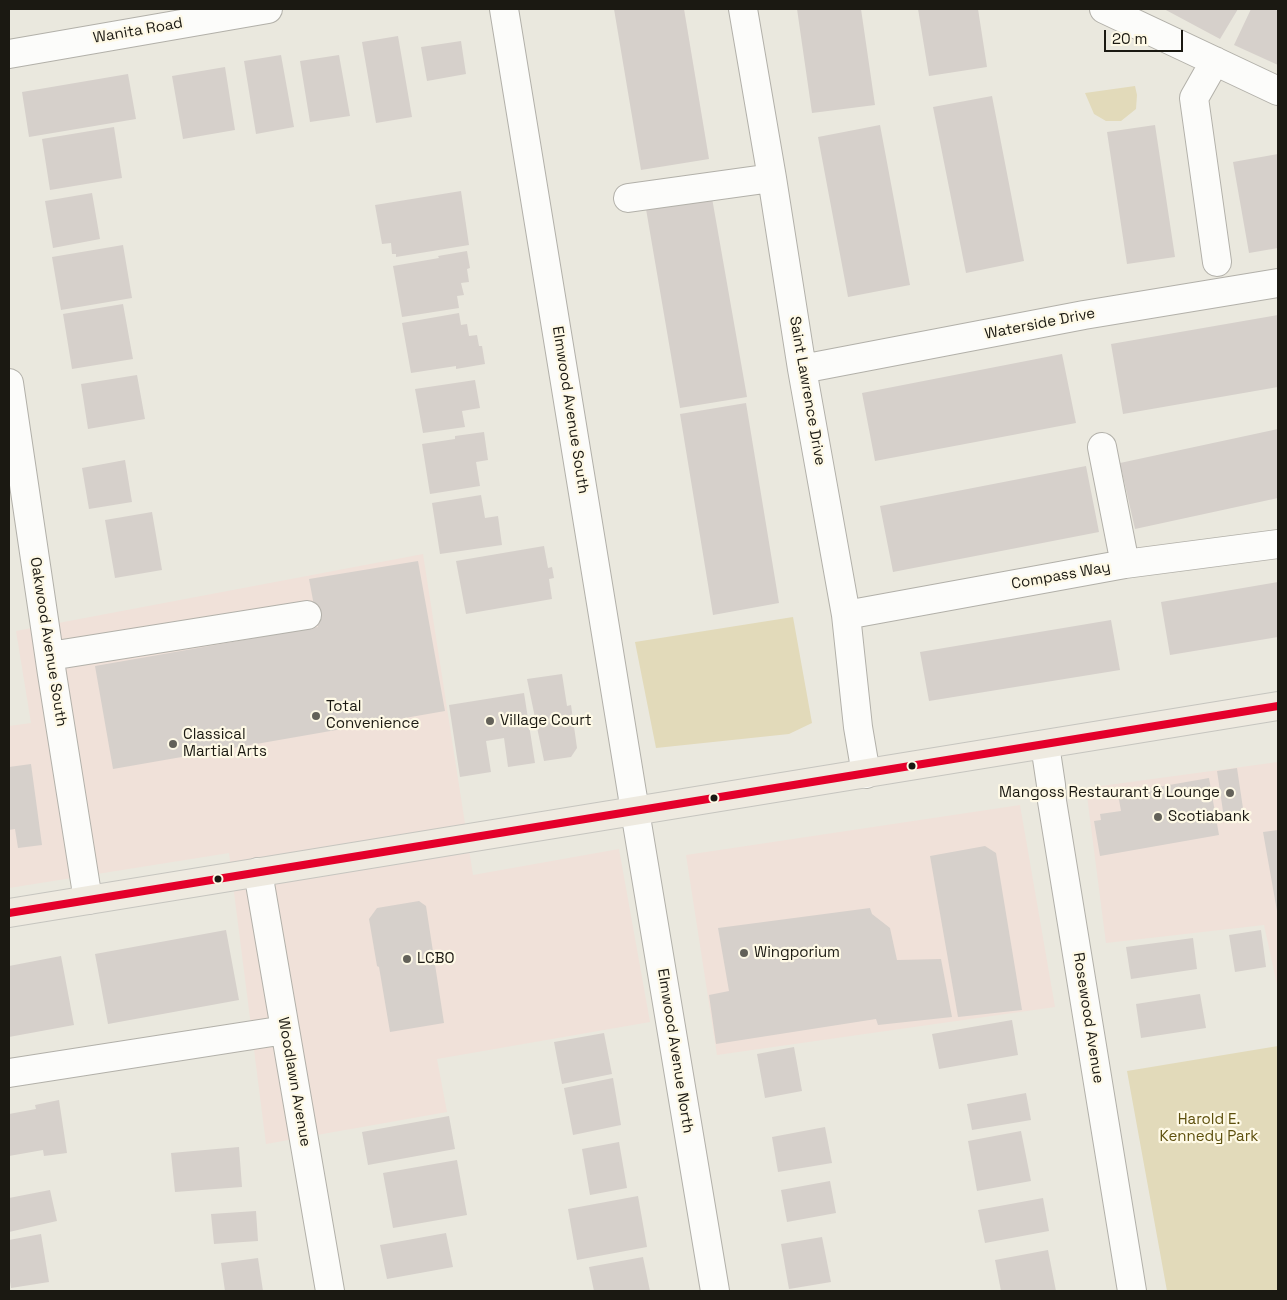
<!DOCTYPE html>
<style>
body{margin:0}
#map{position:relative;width:1287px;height:1300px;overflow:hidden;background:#eae8de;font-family:"Space Grotesk",sans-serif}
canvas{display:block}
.frame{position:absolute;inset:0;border:10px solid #1b1912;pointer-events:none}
.scale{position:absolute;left:1104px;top:30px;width:79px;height:22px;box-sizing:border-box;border:2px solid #1b1912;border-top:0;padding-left:6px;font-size:15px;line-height:18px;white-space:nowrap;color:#1b1912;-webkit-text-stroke:4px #fef9e6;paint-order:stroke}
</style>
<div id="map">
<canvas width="1287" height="1300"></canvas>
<div class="frame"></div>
<div class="scale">20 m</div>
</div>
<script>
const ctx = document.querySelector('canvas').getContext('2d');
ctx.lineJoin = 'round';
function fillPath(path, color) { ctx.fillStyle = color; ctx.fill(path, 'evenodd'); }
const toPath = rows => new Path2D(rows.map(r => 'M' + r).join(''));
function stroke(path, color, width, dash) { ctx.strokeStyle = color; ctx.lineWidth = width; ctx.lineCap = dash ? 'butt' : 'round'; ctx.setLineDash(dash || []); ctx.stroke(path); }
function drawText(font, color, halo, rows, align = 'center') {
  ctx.font = font + ' "Space Grotesk",sans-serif'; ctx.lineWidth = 4.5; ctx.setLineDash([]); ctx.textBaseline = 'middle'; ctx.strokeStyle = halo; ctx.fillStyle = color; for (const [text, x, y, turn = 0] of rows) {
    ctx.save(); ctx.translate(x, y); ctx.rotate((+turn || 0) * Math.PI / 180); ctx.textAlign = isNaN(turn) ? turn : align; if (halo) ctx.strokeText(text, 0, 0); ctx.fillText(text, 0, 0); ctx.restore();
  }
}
fillPath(toPath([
 [423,554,473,875,619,849,650,1022,437,1059,447,1112,266,1144,229,853,9,888,9,726,31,723,16,631],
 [1278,762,1278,989,1264,925,1106,943,1086,788],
 [1020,805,1055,1007,717,1055,686,855]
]), '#f0e1d9');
fillPath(toPath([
 [1135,86,1137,95,1136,109,1121,121,1106,121,1094,114,1085,93],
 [793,617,812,723,789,734,656,748,635,642],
 [1278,1046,1278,1291,1167,1291,1127,1071]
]), '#e2daba');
fillPath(toPath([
 [614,9,684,9,709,159,641,170],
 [797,9,861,9,875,105,812,113],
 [918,9,978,9,987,67,929,76],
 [1164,9,1238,9,1220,39],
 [1251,9,1278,9,1278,65,1234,45],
 [398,36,412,117,376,123,362,42],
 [461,41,466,74,427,81,421,47],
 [281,55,294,127,256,134,244,61],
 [339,55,350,116,310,122,300,61],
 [225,67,235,130,183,139,172,76],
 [128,74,136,119,29,137,22,92],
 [992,96,1024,261,966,273,933,107],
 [880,125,910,285,848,297,818,137],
 [1155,125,1175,257,1127,264,1107,132],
 [114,127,122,178,50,190,42,139],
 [1278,154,1278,248,1249,253,1233,162],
 [461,191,469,245,396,257,396,254,392,254,391,243,382,244,375,205],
 [92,193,100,239,53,248,45,201],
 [712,198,747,397,680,408,646,209],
 [123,245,132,298,61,310,52,257],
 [467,251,470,268,467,269,469,282,461,283,464,295,457,296,459,308,402,317,393,266,439,258,438,256],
 [123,304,133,359,72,369,63,314],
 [459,313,461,325,467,324,469,336,477,335,479,346,482,346,485,364,456,369,456,366,411,373,402,323],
 [1278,315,1278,387,1123,414,1111,344],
 [1062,354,1076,423,875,461,862,393],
 [137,375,145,419,88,429,81,384],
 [475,380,480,408,462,411,465,427,423,433,415,389],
 [746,403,779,603,713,615,680,414],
 [1278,429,1278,498,1135,529,1120,463],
 [484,432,488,460,476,462,480,486,430,494,422,444,455,439,455,436],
 [125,460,132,502,89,509,82,468],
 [1086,466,1099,532,893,572,880,506],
 [481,495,485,518,498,516,502,545,440,554,432,503],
 [152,512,162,570,115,578,105,520],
 [544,546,548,568,552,567,554,578,549,579,552,599,466,614,456,561],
 [418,561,445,711,113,769,95,666,318,627,309,579],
 [1278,582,1278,637,1170,655,1161,602],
 [1111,620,1120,670,929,701,920,652],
 [562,674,567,706,571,705,577,748,571,757,544,761,527,679],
 [524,693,535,763,508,767,504,738,486,741,491,772,460,777,449,705],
 [31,764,42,845,18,848,15,829,9,830,9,794,10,794,9,767],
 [1237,768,1244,815,1224,818,1217,771],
 [1209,778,1219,835,1100,856,1094,821,1101,820,1100,814,1121,811,1118,794],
 [1278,830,1278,911,1277,911,1263,832],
 [985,846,996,853,1022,1010,958,1017,930,856],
 [419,901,426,906,444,1023,390,1032,379,967,377,966,369,919,377,908],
 [870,908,872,914,890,928,897,960,941,959,952,1017,878,1025,876,1019,716,1044,709,995,729,991,718,928],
 [226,930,239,1000,108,1024,95,954],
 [1261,930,1266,967,1235,972,1229,935],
 [1193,938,1197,969,1131,979,1126,947],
 [61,956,74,1025,9,1037,9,966],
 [1200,994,1206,1028,1141,1038,1136,1004],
 [1012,1020,1018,1055,939,1069,932,1034],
 [604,1033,612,1074,562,1084,554,1042],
 [794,1047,802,1091,765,1098,757,1054],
 [613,1078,621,1125,573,1135,564,1088],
 [1026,1093,1031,1120,972,1130,967,1104],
 [59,1100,67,1153,44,1156,43,1150,9,1156,9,1114,36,1109,35,1105],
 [449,1116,455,1149,368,1165,362,1132],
 [825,1127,832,1163,778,1172,772,1137],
 [1021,1131,1031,1181,977,1191,968,1141],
 [619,1142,627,1188,590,1195,582,1149],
 [239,1147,242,1187,175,1192,171,1153],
 [457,1160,467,1215,393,1228,383,1173],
 [830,1181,836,1213,787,1222,781,1190],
 [50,1190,57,1221,9,1232,9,1198],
 [638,1196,647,1247,577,1260,568,1209],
 [1043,1198,1049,1231,985,1243,978,1210],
 [256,1211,258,1241,214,1244,211,1214],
 [446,1233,453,1267,387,1279,380,1245],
 [41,1234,49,1282,11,1288,9,1274,9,1240],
 [822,1237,831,1282,789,1289,781,1244],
 [1048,1250,1056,1291,1001,1291,995,1260],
 [643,1257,650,1291,594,1291,589,1267],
 [258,1258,263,1291,225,1291,221,1263]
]), '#d6d0cb');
const minor = toPath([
 [504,9,635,811,715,1291],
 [743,9,772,178,802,369,846,615,858,727,866,774],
 [1104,9,1278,91],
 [9,54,268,9],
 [1215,61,1194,98,1217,262],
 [628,198,772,178],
 [802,369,1084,315,1278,283],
 [9,383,52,674,88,900],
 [1102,447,1125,564],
 [846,615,1125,564,1278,544],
 [50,656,307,615],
 [1045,745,1051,785,1052,801,1132,1291],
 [258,872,330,1291],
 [9,1073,285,1030]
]);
const major = toPath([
 [9,913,1278,706]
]);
stroke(minor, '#b2b0a9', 30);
stroke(major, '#c6c5bf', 30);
stroke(minor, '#fcfcfa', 28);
stroke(major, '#eeeae0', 28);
stroke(toPath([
 [9,913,1278,706]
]), '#e4002b', 8);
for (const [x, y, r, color] of [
 [316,716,5,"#636159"],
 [490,721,5,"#636159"],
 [173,744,5,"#636159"],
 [912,766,4.5,"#1b1912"],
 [1230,793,5,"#636159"],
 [714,798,4.5,"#1b1912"],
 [1158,817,5,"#636159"],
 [218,879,4.5,"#1b1912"],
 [744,953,5,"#636159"],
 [407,959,5,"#636159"]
]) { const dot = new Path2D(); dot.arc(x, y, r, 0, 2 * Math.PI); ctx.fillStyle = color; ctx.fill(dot); stroke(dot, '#fef9e6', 2); }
drawText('15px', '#1b1912', '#fef9e6', [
 ["Wanita Road",138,31,-10],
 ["Waterside Drive",1040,324,-11],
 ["Saint Lawrence Drive",807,391,80],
 ["Elmwood Avenue South",570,410,81],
 ["Compass Way",1061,576,-10],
 ["Oakwood Avenue South",48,642,81],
 ["Rosewood Avenue",1088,1018,81],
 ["Elmwood Avenue North",675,1051,81],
 ["Woodlawn Avenue",294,1082,80]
]);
drawText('15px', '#1b1912', '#fef9e6', [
 ["Total",326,707],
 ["Convenience",326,724],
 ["Village Court",500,721],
 ["Classical",183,735],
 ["Martial Arts",183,752],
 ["Mangoss Restaurant & Lounge",1220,793,"right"],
 ["Scotiabank",1168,817],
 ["Wingporium",754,953],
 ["LCBO",417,959]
], 'left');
drawText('15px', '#5d4f0d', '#fef9e6', [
 ["Harold E.",1209,1120],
 ["Kennedy Park",1209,1137]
]);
</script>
